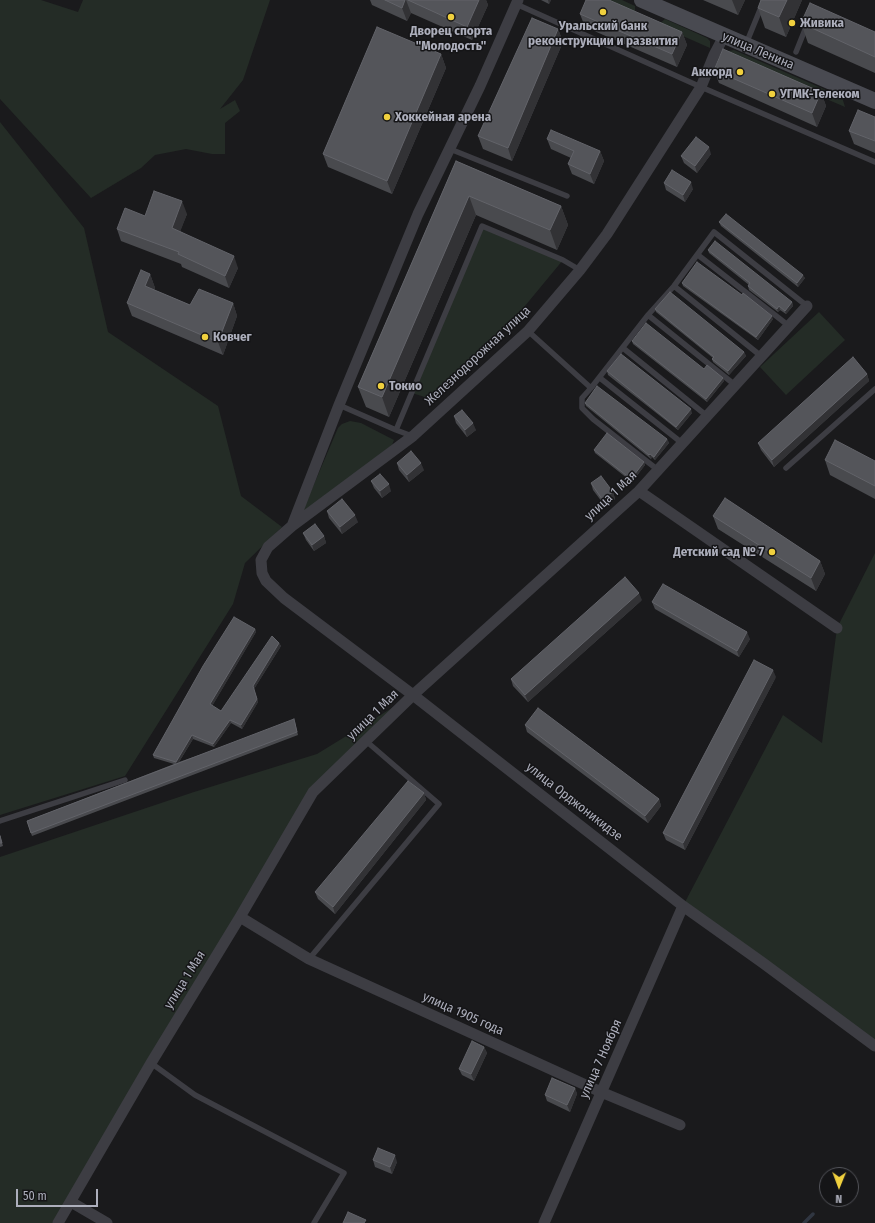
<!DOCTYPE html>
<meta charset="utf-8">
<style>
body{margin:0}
#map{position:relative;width:875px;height:1223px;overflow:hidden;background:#1a1a1c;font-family:"Fira Sans Condensed",sans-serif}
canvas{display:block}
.north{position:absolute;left:819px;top:1167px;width:40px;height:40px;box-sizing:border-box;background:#151517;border:1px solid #525359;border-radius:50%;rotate:181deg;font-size:11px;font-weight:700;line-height:16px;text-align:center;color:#adafbc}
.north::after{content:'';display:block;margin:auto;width:14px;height:18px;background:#f0d03e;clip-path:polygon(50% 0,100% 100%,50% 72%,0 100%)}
.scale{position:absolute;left:16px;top:1189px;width:82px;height:18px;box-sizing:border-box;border:2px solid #adafbc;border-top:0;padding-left:5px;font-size:12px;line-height:14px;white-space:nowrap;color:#adafbc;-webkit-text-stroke:3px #151517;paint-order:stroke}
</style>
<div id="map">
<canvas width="875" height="1223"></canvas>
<div class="north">N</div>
<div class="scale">50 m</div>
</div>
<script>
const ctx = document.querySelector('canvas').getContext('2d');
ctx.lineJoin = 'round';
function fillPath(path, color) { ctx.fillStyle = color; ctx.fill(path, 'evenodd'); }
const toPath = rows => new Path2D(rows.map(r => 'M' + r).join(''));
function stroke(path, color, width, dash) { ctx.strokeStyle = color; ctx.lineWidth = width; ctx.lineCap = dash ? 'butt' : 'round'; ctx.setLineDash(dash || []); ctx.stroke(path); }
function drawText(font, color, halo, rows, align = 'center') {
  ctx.font = font + ' "Fira Sans Condensed",sans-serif'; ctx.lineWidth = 3; ctx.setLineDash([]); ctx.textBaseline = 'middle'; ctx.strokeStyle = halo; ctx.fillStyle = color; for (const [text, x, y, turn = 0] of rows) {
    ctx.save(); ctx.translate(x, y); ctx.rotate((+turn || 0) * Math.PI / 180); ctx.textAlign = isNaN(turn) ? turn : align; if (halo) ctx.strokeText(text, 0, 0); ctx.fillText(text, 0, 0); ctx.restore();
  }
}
fillPath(toPath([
 [0,0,41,0,78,12,83,0,270,0,243,80,220,109,235,100,240,111,225,123,225,154,212,154,186,149,155,155,141,168,91,198,0,99],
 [602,0,622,0,635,6,635,15],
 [665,19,707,38,710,41,710,48,658,25],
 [734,50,842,97,845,107,722,54,723,52],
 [0,122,84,228,108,332,218,406,241,496,282,527,245,563,233,604,125,776,0,815],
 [482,226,563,260,515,318,428,398,412,393],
 [819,312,845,340,786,395,760,367],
 [350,421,361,423,394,440,392,445,300,517,338,428,342,424],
 [875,553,875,1046,683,906,783,715,822,743,837,628],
 [413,695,313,792,58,1223,0,1223,0,857,194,792,317,754]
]), '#242c26');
stroke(toPath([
 [804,1223,813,1214]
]), '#303641', 3.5);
stroke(toPath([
 [516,4,701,87,875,162],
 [746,44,764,0],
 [796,52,806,27],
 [450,149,567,196],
 [698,255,789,326],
 [674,286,761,356],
 [648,315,735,385],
 [528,331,591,388,582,398,582,408,593,419,658,470],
 [623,348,707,416],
 [600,378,682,443],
 [591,388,648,315,674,286,714,232,807,306],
 [339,405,396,430,412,436],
 [396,430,482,226,563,260,580,270],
 [786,468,875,389],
 [0,821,125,780],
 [309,959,439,804,366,741],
 [151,1063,195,1095,344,1173,314,1223]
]), '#3d3d43', 5.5);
stroke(toPath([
 [724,36,714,55,701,87,607,234,580,270,528,331,413,436,292,526,268,547,261,560,262,573,266,581,284,598,413,695,683,906,763,963,875,1046],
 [639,491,837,628],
 [292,526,339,405,418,214,480,86,518,0],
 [240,917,309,959,601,1092,680,1125],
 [71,1202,107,1223],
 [58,1223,151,1063,240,917,313,792,413,695,639,491,807,306],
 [544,1223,683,906]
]), '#3d3d43', 11);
stroke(toPath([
 [642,0,875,101]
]), '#494a51', 16);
fillPath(toPath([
 [370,0,486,0,488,5,472,40,411,13,407,21,372,5],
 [541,0,551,0,549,4],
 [703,0,745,0,738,15],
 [761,0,802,0,786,37,765,28,758,8],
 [580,14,682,32,687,45,677,67,585,27],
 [801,23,875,32,875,73,808,43],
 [558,29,563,42,512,161,483,149,478,136],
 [441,54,446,68,392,194,328,167,323,154],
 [714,70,821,92,826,106,817,127,719,83],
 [875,117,875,153,854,144,849,131],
 [547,139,600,151,604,161,594,184,572,174,568,164,571,158,551,149],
 [711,154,697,173,684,163,681,156],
 [456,161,561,206,568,225,557,250,476,215,389,417,366,407,358,387],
 [664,183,693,189,685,202,666,190],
 [187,214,180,231,238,268,229,288,182,267,181,264,121,241,117,229,145,216],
 [719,222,805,278,798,287,721,226],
 [708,250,792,302,793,306,786,314,780,310,778,312,749,290,748,286,749,285,709,253],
 [150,274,155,288,154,290,190,305,233,303,237,316,223,355,132,316,127,303],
 [682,283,773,319,758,340,683,286],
 [655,309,744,352,746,356,729,375,713,362,712,359,713,358,656,312],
 [632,341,704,369,723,378,724,381,707,402,633,344],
 [607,371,692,413,678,430,608,375],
 [867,374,869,381,774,467,761,450,758,443],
 [585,403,667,439,669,443,655,460,652,457,651,459,586,406],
 [454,416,476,430,467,437,456,423],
 [594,450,644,462,645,465,632,482,595,453],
 [825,460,875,461,875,499,830,475],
 [397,463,424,470,409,482,399,470],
 [371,481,391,491,382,498,374,488],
 [591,483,613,492,615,499,605,506,593,490],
 [327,511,358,522,342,534,329,518],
 [713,516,820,561,825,574,816,591,718,529],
 [303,533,324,536,326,543,314,551,306,540],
 [642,600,528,702,513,686,511,679],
 [652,602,750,639,739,657,655,609],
 [255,629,256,632,212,706,221,711,279,643,281,646,254,689,258,702,242,729,231,723,214,747,193,739,179,762,295,722,298,735,32,836,27,821,174,764,154,758,153,755],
 [776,677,685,850,666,840,663,833],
 [525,725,659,799,661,806,648,823,527,732],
 [424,793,426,800,335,914,318,899,315,892],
 [0,835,3,846,0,847],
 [484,1047,487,1053,474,1081,462,1075,459,1069],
 [575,1088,577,1094,570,1112,547,1101,545,1095],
 [373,1160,397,1162,392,1174,375,1167]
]), '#494a4e');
fillPath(toPath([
 [405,0,406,0,411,13,407,21,402,8],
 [479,0,486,0,488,5,472,40,467,27],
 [548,0,551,0,549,4],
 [732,0,745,0,738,15],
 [787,0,802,0,786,37,779,17],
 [558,29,563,42,512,161,508,148],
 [682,32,687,45,677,67,672,54],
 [441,54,446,68,392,194,387,181],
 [821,92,826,106,817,127,812,113],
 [709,147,711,154,697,173,695,166],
 [600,151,604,161,594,184,590,174],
 [691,182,693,189,685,202,683,195],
 [469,196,476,215,389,417,382,397],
 [182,201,187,214,177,240,172,228],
 [561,206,568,225,557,250,550,230],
 [234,256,238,268,229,288,225,276],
 [150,274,155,288,150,299,145,286],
 [803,275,805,278,798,287,797,283],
 [792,302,793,306,786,314,785,311],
 [233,303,237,316,223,355,218,342],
 [779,306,780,310,778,312,777,309],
 [772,316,773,319,758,340,756,337],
 [744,352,746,356,729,375,728,371],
 [867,374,869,381,774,467,772,460],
 [723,378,724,381,707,402,706,399],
 [691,409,692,413,678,430,676,427],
 [473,423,476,430,467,437,465,430],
 [667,439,669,443,655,460,654,457],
 [650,454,652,457,651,459,649,455],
 [644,462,645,465,632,482,631,479],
 [421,463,424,470,409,482,407,475],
 [389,484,391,491,382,498,380,491],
 [613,492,615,499,605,506,602,499],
 [355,515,358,522,342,534,340,527],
 [324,536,326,543,314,551,312,545],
 [820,561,825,574,816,591,811,578],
 [639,593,642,600,528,702,525,695],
 [255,629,256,632,211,708,210,704],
 [747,632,750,639,739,657,737,651],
 [279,643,281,646,254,689,258,702,242,729,241,725,253,686],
 [773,670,776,677,685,850,683,843],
 [230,720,231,723,214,747,213,744],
 [192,735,193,739,177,765,176,762],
 [424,793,426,800,335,914,333,907],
 [659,799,661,806,648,823,645,816],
 [484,1047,487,1053,474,1081,471,1074],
 [575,1088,577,1094,570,1112,567,1105],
 [395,1155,397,1162,392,1174,390,1167]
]), '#323235');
const building = toPath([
 [385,0,405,0,402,8,385,0],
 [408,0,479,0,467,27,408,0],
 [586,0,609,0,682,32,672,54,580,14,586,0],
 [761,0,787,0,779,17,758,8,761,0],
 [810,3,875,32,875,57,801,23,810,3],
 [532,18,558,29,508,148,478,136,532,18],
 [377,27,441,54,387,181,323,154,377,27],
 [723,49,821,92,812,113,714,70,723,49],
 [858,110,875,117,875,141,849,131,858,110],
 [551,130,600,151,590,174,568,164,574,151,547,139,551,130],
 [696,137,709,147,695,166,681,156,696,137],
 [456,161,561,206,550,230,469,196,382,397,358,387,456,161],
 [672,170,691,182,683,195,664,183,672,170],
 [154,191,182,201,172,228,234,256,225,276,178,254,179,252,117,229,125,208,145,216,154,191],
 [726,214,803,275,797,283,719,222,726,214],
 [715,241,792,302,785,311,779,306,777,309,748,286,750,283,708,250,715,241],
 [697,262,742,295,743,293,772,316,756,337,682,283,697,262],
 [141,270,150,274,145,286,190,305,199,289,233,303,218,342,127,303,141,270],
 [670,292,744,352,728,371,712,359,714,357,655,309,670,292],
 [646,323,704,369,707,365,723,378,706,399,632,341,646,323],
 [621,354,691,409,676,427,607,371,621,354],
 [853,357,867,374,772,460,758,443,853,357],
 [597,386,667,439,654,457,650,454,649,455,585,403,597,386],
 [462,410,473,423,465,430,454,416,462,410],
 [607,433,644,462,631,479,594,450,607,433],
 [835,440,875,461,875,486,825,460,835,440],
 [411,451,421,463,407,475,397,463,411,451],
 [380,474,389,484,380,491,371,481,380,474],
 [601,476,613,492,602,499,591,483,601,476],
 [725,498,820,561,811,578,713,516,725,498],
 [342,499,355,515,340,527,327,511,342,499],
 [315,524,324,536,312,545,303,533,315,524],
 [625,577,639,593,525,695,511,679,625,577],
 [663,584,747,632,737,651,652,602,663,584],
 [234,617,255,629,210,704,221,711,272,636,279,643,253,686,257,699,241,725,230,720,213,744,192,735,176,762,153,755,203,666,234,617],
 [754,660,773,670,683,843,663,833,754,660],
 [538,708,659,799,645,816,525,725,538,708],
 [294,719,297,732,31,833,27,821,294,719],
 [408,781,424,793,333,907,315,892,408,781],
 [0,836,2,843,0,843,0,836],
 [472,1041,484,1047,471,1074,459,1069,472,1041],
 [552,1078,575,1088,567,1105,545,1095,552,1078],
 [378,1148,395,1155,390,1167,373,1160,378,1148],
 [348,1212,366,1220,364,1223,343,1223,348,1212]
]);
fillPath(building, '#54555a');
stroke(building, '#626369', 1);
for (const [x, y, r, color] of [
 [603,12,4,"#f0d03e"],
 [451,17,4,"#f0d03e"],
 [792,23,4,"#f0d03e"],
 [740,72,4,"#f0d03e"],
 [772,94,4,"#f0d03e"],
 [387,117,4,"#f0d03e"],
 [205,337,4,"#f0d03e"],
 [381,386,4,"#f0d03e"],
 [772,552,4,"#f0d03e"]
]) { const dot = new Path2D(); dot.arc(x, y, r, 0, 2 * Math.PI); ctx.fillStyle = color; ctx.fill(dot); stroke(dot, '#151517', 1.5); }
drawText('bold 13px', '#adafbc', '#151517', [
 ["Живика",800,23],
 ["Уральский банк",603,26,"center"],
 ["реконструкции и развития",603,41,"center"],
 ["Дворец спорта",451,31,"center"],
 ["\"Молодость\"",451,46,"center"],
 ["Аккорд",732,72,"right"],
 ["УГМК-Телеком",780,94],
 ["Хоккейная арена",395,117],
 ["Ковчег",213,337],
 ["Токио",389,386],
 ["Детский сад № 7",764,552,"right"]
], 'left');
drawText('13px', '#adafbc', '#151517', [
 ["улица Ленина",758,51,23],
 ["Железнодорожная улица",478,356,-43],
 ["улица 1 Мая",611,496,-43],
 ["улица 1 Мая",373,715,-44],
 ["улица Орджоникидзе",574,802,38],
 ["улица 1 Мая",185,980,-58],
 ["улица 1905 года",463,1014,24],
 ["улица 7 Ноября",601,1059,-66]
]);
</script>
